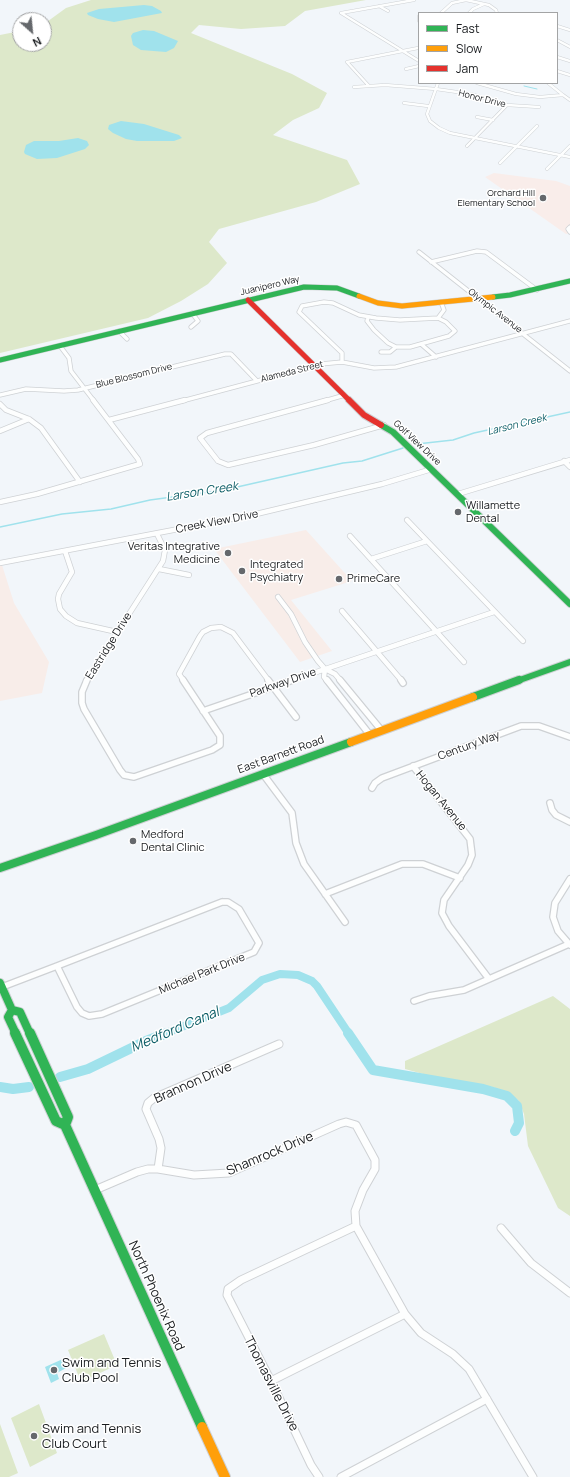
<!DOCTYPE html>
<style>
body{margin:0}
#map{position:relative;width:570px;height:1477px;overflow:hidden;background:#f2f6fa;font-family:Manrope,sans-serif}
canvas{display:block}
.legend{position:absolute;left:418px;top:12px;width:140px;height:72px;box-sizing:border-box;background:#fff;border:1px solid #a3a4a5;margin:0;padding:5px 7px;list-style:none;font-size:12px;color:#191c1f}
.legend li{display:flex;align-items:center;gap:8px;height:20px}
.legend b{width:20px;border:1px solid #a3a4a5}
.north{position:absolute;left:12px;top:12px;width:40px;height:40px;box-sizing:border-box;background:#fff;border:1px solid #a3a4a5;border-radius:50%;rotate:153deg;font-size:11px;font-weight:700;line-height:16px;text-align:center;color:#191c1f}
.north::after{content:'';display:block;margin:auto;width:14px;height:18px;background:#65686c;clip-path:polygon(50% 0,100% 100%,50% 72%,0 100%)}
</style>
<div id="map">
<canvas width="570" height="1477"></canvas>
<ul class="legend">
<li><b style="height:5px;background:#30b455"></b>Fast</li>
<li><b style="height:5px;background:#ff9f0a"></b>Slow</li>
<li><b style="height:5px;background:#e5322d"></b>Jam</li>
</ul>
<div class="north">N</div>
</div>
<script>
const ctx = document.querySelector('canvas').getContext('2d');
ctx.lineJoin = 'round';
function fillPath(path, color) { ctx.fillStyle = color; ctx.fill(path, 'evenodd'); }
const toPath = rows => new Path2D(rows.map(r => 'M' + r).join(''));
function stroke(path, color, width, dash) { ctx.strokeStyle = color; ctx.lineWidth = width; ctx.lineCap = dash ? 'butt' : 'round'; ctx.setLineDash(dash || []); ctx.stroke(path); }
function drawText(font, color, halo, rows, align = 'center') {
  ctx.font = font + ' Manrope,sans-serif'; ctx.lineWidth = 3; ctx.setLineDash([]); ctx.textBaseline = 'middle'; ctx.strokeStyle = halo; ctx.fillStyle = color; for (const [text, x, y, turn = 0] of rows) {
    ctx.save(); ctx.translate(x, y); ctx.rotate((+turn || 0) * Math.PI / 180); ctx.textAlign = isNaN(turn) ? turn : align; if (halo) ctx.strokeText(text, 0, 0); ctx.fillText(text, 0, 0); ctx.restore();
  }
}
fillPath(toPath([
 [306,530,352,581,291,600,332,651,300,662,214,549],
 [2,565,14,603,49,662,42,693,0,701,0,566]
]), '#f8ede9');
fillPath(toPath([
 [494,173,556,181,570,186,570,233,566,234,485,177]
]), '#f9edea');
fillPath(toPath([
 [91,0,366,0,305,11,285,26,241,29,199,25,191,33,292,74,327,93,319,108,293,120,273,135,347,160,360,184,316,202,219,229,209,242,227,263,208,284,181,301,148,318,0,353,0,35,20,31,20,44,44,44,44,24,66,8],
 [553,996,570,1009,570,1216,558,1208,528,1146,524,1114,519,1101,509,1093,493,1087,434,1077,405,1069,405,1061],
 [104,1334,117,1365,81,1382,68,1350],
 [39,1404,57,1453,30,1467,11,1418],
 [0,1424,18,1473,9,1477,0,1477]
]), '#dde8ca');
fillPath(toPath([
 [144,5,152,6,161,11,162,13,114,22,98,19,88,15,87,13,99,9],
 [143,30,154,31,178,41,174,48,166,52,141,50,133,45,131,36,133,33],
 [121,121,144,124,179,135,182,138,174,141,137,141,126,139,113,133,108,129,109,125],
 [78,138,87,141,89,145,85,149,57,158,37,159,25,154,24,152,26,145,34,141,59,141],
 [65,1358,68,1367,57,1373,59,1379,51,1383,45,1367]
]), '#a0e2ec');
stroke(toPath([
 [524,86,537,89]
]), '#a0e2ec', 1);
stroke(toPath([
 [417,444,453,440,474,433,570,412],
 [0,527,62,514,111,509,150,500,224,490,343,463,362,461,403,448]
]), '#a0e2ec', 1.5);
stroke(toPath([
 [164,1034,229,1008,262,980,280,974,298,975,312,981,317,986,349,1034]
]), '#a0e2ec', 8);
stroke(toPath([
 [348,1033,373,1070,483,1089,507,1096,517,1106,519,1123,515,1131],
 [60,1077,88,1069,146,1041,167,1033],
 [0,1087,13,1089,29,1087]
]), '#a0e2ec', 10);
const streetFar4 = toPath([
 [379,6,388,11],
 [341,13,419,61],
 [341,13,414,0],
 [441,13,452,3,466,0,489,5,496,10,497,13],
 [469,13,473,9,484,4],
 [419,16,419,21],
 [557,26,570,30],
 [557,40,570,47],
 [557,57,570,61],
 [406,69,419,66],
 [557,71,570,75],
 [438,83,427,114,430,121,439,128,450,133,570,157],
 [477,83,516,94,540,97,563,95,548,83],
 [368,85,347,62,418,48],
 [354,87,385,85,436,89,471,94,507,105,539,107],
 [563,95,570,100],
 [404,103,428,106],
 [477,117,493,120],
 [467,146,507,105],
 [500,163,537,126],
 [547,169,570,146]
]);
const streetFar3 = toPath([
 [570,227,568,229,570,232],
 [419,252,570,371],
 [431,262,477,251,486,252,537,290],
 [438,318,444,310,441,302],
 [191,327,198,321,192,313],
 [119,331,127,339],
 [421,344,436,357],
 [60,346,69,358,71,371,94,401],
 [381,352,390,352,396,347],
 [342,362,342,353,299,312,302,306,324,302,333,303,359,315,376,318,400,320,438,318,446,322,455,331,449,336,410,347,396,347,388,343,374,330,367,321,368,317],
 [0,395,26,389,64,391,78,390,225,354,231,354,257,381],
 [182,401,321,364,342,362,374,368,396,367,570,321],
 [324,401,345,395]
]);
const streetFar2 = toPath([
 [328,400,207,433,200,438,218,461,228,465,314,445,384,425],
 [0,404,6,410,29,419,41,428,80,482],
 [109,420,185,400],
 [0,431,29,419],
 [564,461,570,467],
 [458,494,570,460],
 [0,502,37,494,140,464,138,459,93,400],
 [407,520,523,641],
 [350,536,464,662],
 [65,551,72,572,59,594,58,599,60,609,66,616,77,623,117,632],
 [371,559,427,541],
 [0,563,252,515,382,484,432,469],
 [159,569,189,575],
 [278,597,291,614,305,642,318,661,325,669,335,674,341,681],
 [342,611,402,681],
 [325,669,324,677,327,681],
 [86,681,163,561,165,550,157,534],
 [184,681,179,674,200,636,203,632,211,628,221,627,233,633,269,681],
 [290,681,494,612]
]);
const streetFar1 = toPath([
 [87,680,82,692,82,703,84,709,120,770,124,775,134,777,212,750,220,745,220,736,183,680],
 [268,680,296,717],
 [327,680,370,735],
 [340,680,382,731],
 [401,680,403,683],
 [203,711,293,680],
 [413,766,470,839,472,855,468,865,444,900,442,913,449,926,489,979],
 [263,774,292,813,296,843,304,864,345,922],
 [372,788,375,783,382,778,521,726,539,726,570,737],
 [550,803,552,810,556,815,570,822],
 [570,879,555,903,553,917,558,931,570,945],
 [325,894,402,864,423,864,460,878],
 [222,902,228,902,239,909,259,943,254,952,102,1014,89,1016,82,1013,77,1007,57,966,222,902],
 [2,987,57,966],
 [414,1001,429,996,464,990,569,944]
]);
const street = toPath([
 [158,1169,161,1148,159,1139,146,1109,148,1103,154,1098,279,1044],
 [95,1190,137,1172,148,1169,158,1169,194,1175,229,1173,339,1124,346,1122,356,1125,375,1160,375,1169,363,1190,355,1211,356,1226,405,1314,421,1333,453,1354,469,1369,533,1477],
 [501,1228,531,1263,570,1293],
 [271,1381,405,1314],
 [319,1477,311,1465,271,1381,227,1295,228,1289,241,1280,356,1226],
 [341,1477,487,1399]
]);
const fastFar3 = toPath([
 [493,297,510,295,570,281],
 [0,360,304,287,337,288,359,296]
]);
const fastFar2 = toPath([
 [381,425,393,432,570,604],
 [517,681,570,662]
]);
const fastFar1 = toPath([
 [473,697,519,680],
 [0,868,96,835,351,742],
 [0,983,12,1010,20,1012,30,1034],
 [12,1010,8,1017,16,1034]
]);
const fast = toPath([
 [15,1033,56,1121,65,1125,202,1427],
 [30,1033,68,1117,65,1125]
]);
const slowFar2 = toPath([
 [359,296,378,303,402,306,493,297]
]);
const slowFar1 = toPath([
 [351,742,473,697]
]);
const slow = toPath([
 [202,1427,225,1477]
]);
const jamFar1 = toPath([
 [248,300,350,401]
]);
const jam = toPath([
 [349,400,364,415,381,425]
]);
stroke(streetFar4, '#ced1d4', 3.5);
stroke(streetFar3, '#ced1d4', 5);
stroke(streetFar2, '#ced1d4', 6);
stroke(streetFar1, '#ced1d4', 8);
stroke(street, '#ced1d4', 9);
stroke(fastFar3, '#ced1d4', 6);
stroke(fastFar2, '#ced1d4', 8);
stroke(fastFar1, '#ced1d4', 10);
stroke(fast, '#ced1d4', 12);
stroke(slowFar2, '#ced1d4', 6);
stroke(slowFar1, '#ced1d4', 10);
stroke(slow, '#ced1d4', 12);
stroke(jamFar1, '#ced1d4', 6);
stroke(jam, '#ced1d4', 8);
stroke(streetFar4, '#fdfefe', 2.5);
stroke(streetFar3, '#fdfefe', 3.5);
stroke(streetFar2, '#fdfefe', 4.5);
stroke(streetFar1, '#fdfefe', 5.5);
stroke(street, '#fdfefe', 7);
stroke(fastFar3, '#30b455', 5);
stroke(fastFar2, '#30b455', 6);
stroke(fastFar1, '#30b455', 8);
stroke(fast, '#30b455', 10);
stroke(slowFar2, '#ff9f0a', 5);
stroke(slowFar1, '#ff9f0a', 8);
stroke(slow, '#ff9f0a', 10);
stroke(jamFar1, '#e5322d', 5);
stroke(jam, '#e5322d', 6);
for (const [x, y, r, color] of [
 [543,198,4,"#65686c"],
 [458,512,4,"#65686c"],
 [228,553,4,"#65686c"],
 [242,571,4,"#65686c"],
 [339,579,4,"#65686c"],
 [133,841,4,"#65686c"],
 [54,1370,4,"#65686c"],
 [34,1436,4,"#65686c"]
]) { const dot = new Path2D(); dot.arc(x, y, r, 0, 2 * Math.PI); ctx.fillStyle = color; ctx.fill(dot); stroke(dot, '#fff', 1.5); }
drawText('9px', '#191c1f', '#fff', [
 ["Honor Drive",482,99,14],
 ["Juanipero Way",270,286,-13],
 ["Olympic Avenue",495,311,38],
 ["Alameda Street",292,372,-14],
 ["Blue Blossom Drive",134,376,-14],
 ["Golf View Drive",417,443,43]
]);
drawText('9px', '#191c1f', '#fff', [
 ["Orchard Hill",535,193],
 ["Elementary School",535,203]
], 'right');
drawText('italic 10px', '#0c5d66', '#fff', [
 ["Larson Creek",517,425,-14]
]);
drawText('11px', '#191c1f', '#fff', [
 ["Willamette",466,506],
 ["Dental",466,519],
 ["Veritas Integrative",220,547,"right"],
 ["Medicine",220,560,"right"],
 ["Integrated",250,565],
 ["Psychiatry",250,578],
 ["PrimeCare",347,579],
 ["Medford",141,835],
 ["Dental Clinic",141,848]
], 'left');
drawText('11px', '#191c1f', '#fff', [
 ["Creek View Drive",217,522,-11],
 ["Eastridge Drive",109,646,-58],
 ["Parkway Drive",283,683,-19],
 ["Century Way",469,746,-20],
 ["East Barnett Road",281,755,-20],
 ["Hogan Avenue",441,801,51],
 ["Michael Park Drive",202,974,-22]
]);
drawText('italic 12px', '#0c5d66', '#fff', [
 ["Larson Creek",202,492,-9]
]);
drawText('13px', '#191c1f', '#fff', [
 ["Brannon Drive",193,1083,-24],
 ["Shamrock Drive",270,1154,-23],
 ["North Phoenix Road",156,1296,66],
 ["Thomasville Drive",271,1384,63]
]);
drawText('13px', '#191c1f', '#fff', [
 ["Swim and Tennis",62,1363],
 ["Club Pool",62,1378],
 ["Swim and Tennis",42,1429],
 ["Club Court",42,1444]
], 'left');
drawText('italic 14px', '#0c5d66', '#fff', [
 ["Medford Canal",175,1030,-23]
]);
</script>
